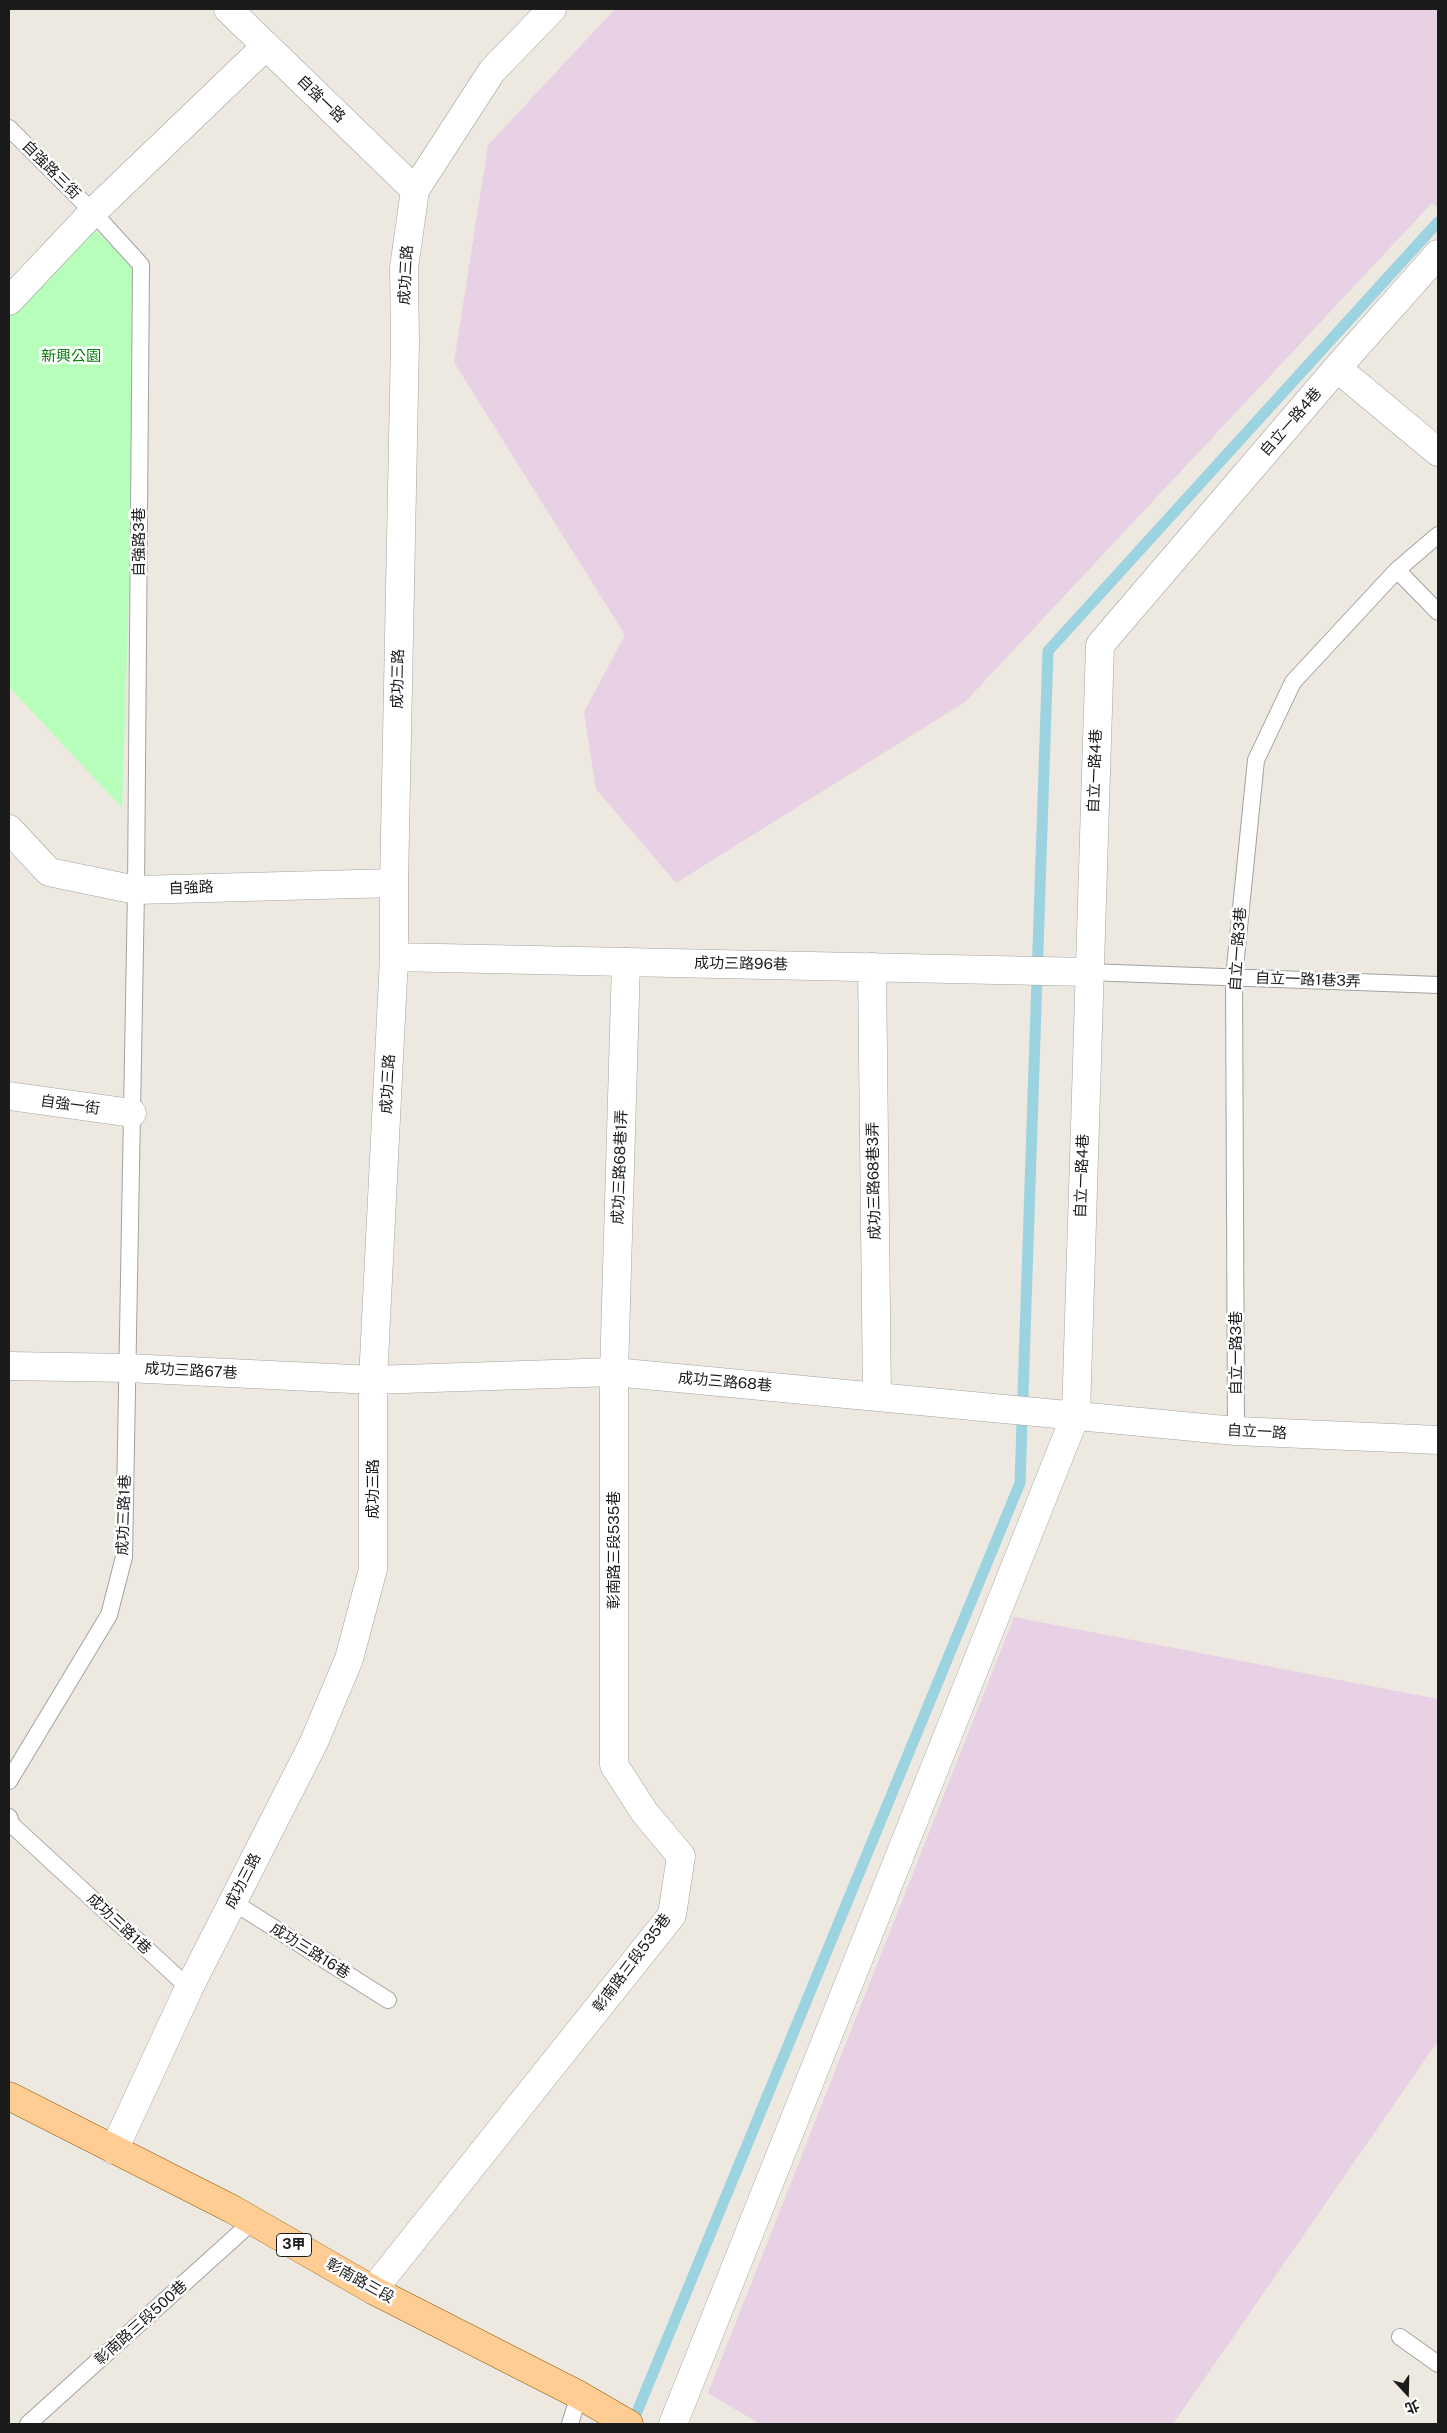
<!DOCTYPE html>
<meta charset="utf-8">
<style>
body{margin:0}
#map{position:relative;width:1447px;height:2433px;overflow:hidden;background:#eee9e0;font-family:"Public Sans","Noto Sans TC",sans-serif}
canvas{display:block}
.frame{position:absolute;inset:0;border:10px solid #1b1b1b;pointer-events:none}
.north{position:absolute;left:1382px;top:2368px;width:50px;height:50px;-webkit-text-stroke:4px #fff;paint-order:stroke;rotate:159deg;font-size:14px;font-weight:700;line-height:20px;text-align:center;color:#1b1b1b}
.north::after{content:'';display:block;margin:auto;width:18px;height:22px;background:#1b1b1b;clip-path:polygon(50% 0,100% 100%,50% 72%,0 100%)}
</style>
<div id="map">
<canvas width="1447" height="2433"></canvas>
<div class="frame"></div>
<div class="north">北</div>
</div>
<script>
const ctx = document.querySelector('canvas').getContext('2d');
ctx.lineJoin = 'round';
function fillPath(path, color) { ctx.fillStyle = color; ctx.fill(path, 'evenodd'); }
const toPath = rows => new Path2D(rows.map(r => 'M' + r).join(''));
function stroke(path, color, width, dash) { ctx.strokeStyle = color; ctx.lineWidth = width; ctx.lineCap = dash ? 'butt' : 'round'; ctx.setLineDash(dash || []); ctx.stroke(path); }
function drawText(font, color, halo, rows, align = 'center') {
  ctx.font = font + ' "Public Sans","Noto Sans TC",sans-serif'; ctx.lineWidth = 5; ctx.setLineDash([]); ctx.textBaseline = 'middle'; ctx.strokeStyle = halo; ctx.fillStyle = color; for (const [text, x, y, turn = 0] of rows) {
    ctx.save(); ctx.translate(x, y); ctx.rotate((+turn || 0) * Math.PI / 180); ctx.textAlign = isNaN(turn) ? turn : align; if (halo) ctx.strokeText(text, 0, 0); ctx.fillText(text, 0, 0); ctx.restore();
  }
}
fillPath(toPath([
 [615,9,1438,9,1438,208,1432,203,965,702,676,883,596,789,584,712,625,635,454,362,488,145],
 [1014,1617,1438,1699,1438,2041,1173,2424,760,2424,708,2393]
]), '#e8d1e4');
fillPath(toPath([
 [92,226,134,269,131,528,122,808,9,687,9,315]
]), '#b7feba');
stroke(toPath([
 [632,2424,1020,1483,1048,651,1438,222]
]), '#9cd3e0', 11);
const service = toPath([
 [9,128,93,212,141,265,136,890,124,1557,109,1615,9,1781],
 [1397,570,1438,612],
 [1088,972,1438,985],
 [1236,1431,1234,977,1256,760,1293,682,1397,570,1438,535],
 [9,1817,12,1825,189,1988],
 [233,1902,388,2000],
 [1400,2337,1438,2364],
 [28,2424,253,2221],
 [570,2424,579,2395]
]);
const minor = toPath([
 [228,9,415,190],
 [9,301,93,212,266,46],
 [1337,368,1438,452],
 [9,829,49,872,136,890,394,883],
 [394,957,1088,972],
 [872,967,877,1396],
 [9,1096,132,1113],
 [9,1366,127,1368,373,1380,614,1372,1236,1431,1438,1440],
 [114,2150,189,1988,314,1742,349,1659,373,1569,373,1380,394,957,394,883,405,342,404,268,415,190,492,71,552,9],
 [373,2290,672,1915,681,1856,645,1813,614,1765,614,1372,626,962],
 [673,2424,1076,1414,1100,645,1337,368,1438,254]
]);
const primary = toPath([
 [9,2096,232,2209,373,2290,579,2395,629,2424]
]);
stroke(service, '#a2a2a2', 18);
stroke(minor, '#a2a2a2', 29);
stroke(primary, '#935d00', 29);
stroke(service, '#fff', 16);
stroke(minor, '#fff', 28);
stroke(primary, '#ffcd94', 28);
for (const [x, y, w] of [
 [294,2245,35]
]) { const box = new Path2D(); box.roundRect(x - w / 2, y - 11.5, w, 23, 4); ctx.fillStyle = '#fff'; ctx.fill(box); stroke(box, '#1b1b1b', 1); }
drawText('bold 14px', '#1b1b1b', null, [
 ["3甲",294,2245]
]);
drawText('15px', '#1b1b1b', '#fff', [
 ["自強一路",321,99,44],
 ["自強路三街",51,170,45],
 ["成功三路",406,275,-87],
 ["自立一路4巷",1291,422,-49],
 ["自強路3巷",139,542,-90],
 ["成功三路",398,679,-89],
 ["自立一路4巷",1095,771,-88],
 ["自強路",191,888,-2],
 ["自立一路3巷",1238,949,-86],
 ["成功三路96巷",741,964,1],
 ["自立一路1巷3弄",1308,980,2],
 ["成功三路",388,1084,-87],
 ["自強一街",70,1105,8],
 ["成功三路68巷1弄",620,1167,-88],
 ["自立一路4巷",1082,1176,-88],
 ["成功三路68巷3弄",874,1181,-91],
 ["自立一路3巷",1236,1353,-90],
 ["成功三路67巷",191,1371,3],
 ["成功三路68巷",725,1382,5],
 ["自立一路",1257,1432,3],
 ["成功三路",373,1489,-90],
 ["成功三路1巷",124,1515,-88],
 ["彰南路三段535巷",614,1550,-90],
 ["成功三路",243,1881,-63],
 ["成功三路1巷",119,1924,43],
 ["成功三路16巷",310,1951,32],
 ["彰南路三段535巷",632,1963,-53],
 ["彰南路三段",360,2281,29],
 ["彰南路三段500巷",141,2323,-42]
]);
drawText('15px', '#028108', '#fff', [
 ["新興公園",71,356]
]);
</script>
